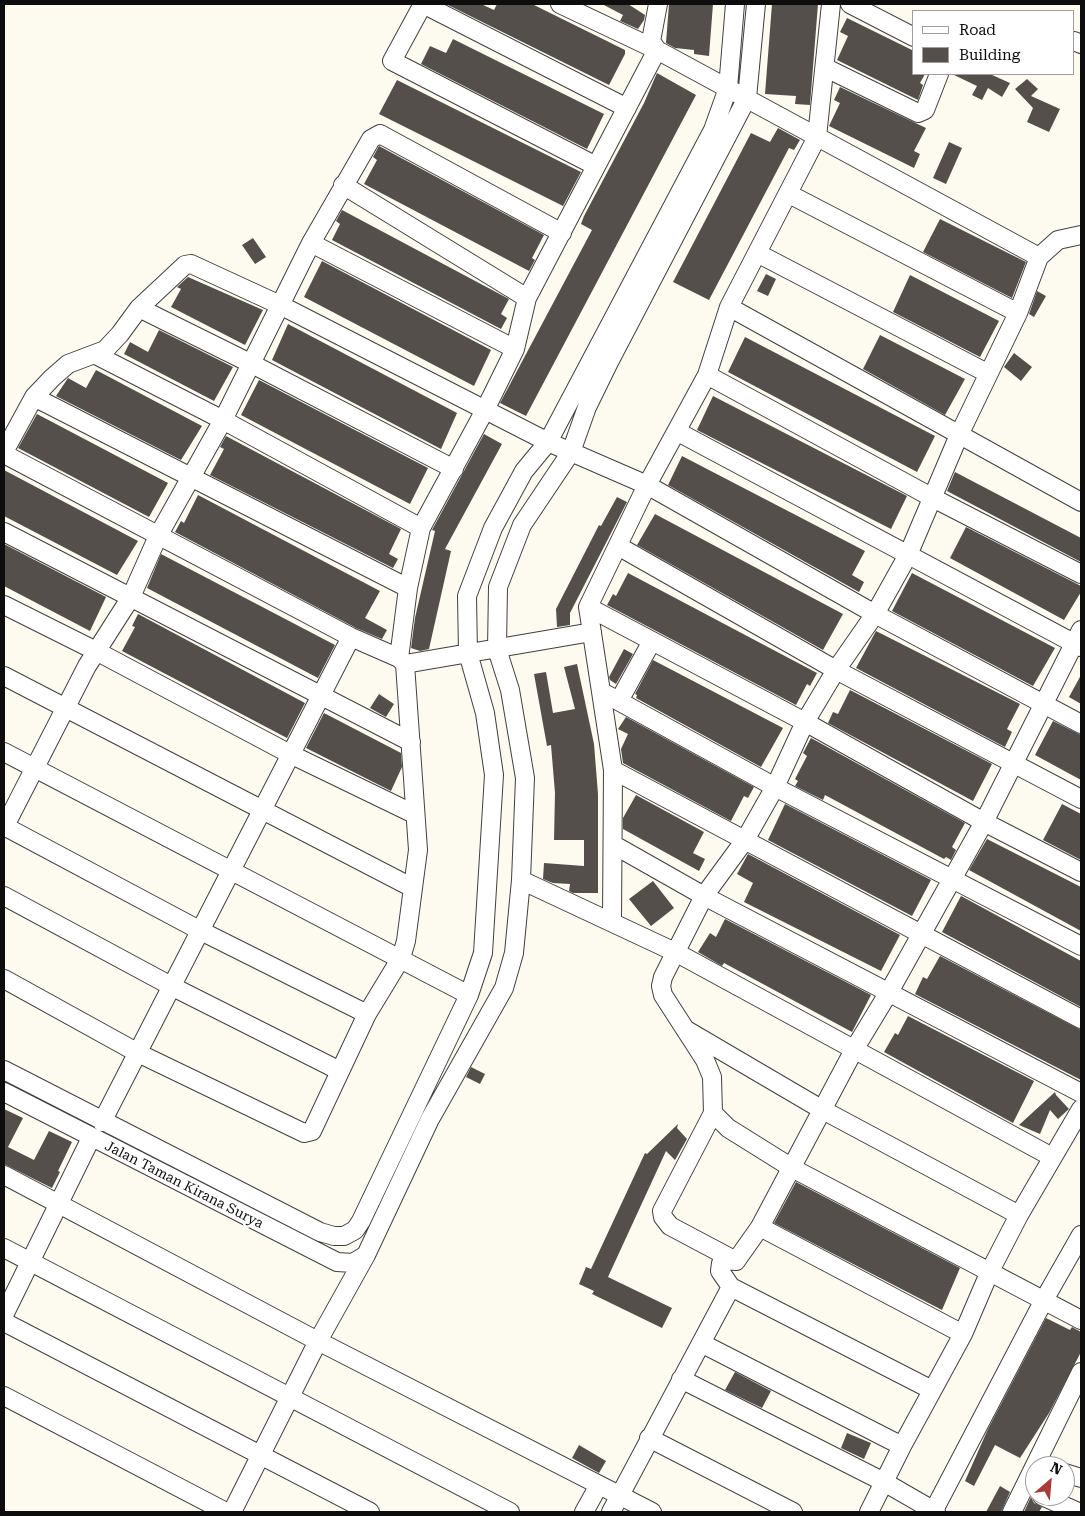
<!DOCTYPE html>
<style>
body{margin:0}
#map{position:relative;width:1085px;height:1516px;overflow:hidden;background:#fdfbef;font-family:"Roboto Serif",serif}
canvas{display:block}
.frame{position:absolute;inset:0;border:5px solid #0d0d0d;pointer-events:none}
.legend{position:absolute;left:912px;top:10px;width:162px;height:65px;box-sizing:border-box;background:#fff;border:1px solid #9e9e9e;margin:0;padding:6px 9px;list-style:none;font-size:15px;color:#0d0d0d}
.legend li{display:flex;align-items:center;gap:10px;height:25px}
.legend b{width:25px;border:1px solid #9e9e9e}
.north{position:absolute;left:1025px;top:1456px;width:50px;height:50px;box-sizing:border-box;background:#fff;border:1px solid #9e9e9e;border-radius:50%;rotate:27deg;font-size:14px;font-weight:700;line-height:20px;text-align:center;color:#0d0d0d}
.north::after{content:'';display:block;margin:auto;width:18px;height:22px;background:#aa3c38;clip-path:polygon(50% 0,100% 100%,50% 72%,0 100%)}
</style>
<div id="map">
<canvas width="1085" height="1516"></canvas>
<div class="frame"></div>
<ul class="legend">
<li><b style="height:6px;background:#fff"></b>Road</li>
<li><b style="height:14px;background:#544f4b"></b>Building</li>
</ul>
<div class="north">N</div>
</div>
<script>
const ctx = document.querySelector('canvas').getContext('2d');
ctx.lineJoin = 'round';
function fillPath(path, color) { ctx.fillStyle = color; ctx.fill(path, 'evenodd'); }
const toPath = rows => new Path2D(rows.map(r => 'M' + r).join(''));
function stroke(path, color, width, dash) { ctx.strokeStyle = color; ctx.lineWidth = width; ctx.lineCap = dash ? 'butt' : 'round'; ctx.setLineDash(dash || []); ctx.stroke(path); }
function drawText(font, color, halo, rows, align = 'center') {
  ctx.font = font + ' "Roboto Serif",serif'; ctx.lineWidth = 5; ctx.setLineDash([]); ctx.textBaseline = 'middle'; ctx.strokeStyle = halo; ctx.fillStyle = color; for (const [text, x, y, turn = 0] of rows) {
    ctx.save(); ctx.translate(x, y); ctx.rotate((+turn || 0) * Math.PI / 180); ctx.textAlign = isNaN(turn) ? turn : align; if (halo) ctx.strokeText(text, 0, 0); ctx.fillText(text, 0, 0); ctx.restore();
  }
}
fillPath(toPath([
 [446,4,481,4,494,10,497,4,532,4,625,50,625,54,609,85],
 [602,4,628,4,645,15,644,20,638,29,620,21,623,15],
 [669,4,713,4,709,56,694,54,694,50,675,48,666,43],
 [772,4,818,4,810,105,795,104,796,96,765,94],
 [847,18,914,51,914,74,925,74,920,83,923,85,918,100,837,60,848,36,840,32],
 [453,39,604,114,587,149,421,64,430,46,446,53],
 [657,73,696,95,526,416,500,403,592,230,581,224,584,216,644,103],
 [952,74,990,74,1010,83,1002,97,988,88,982,100,972,95,977,86],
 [1027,79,1038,89,1031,96,1060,109,1049,132,1027,122,1033,108,1015,89],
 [397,80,581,172,563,206,379,114],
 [840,87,926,128,914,151,920,154,914,168,829,126,840,103,834,100],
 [778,128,800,140,794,150,789,148,709,300,673,282,751,133,770,142],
 [949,142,962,148,946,184,933,178],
 [379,146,544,235,532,258,535,260,529,271,364,184,377,160,373,157],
 [342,210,509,299,501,314,507,318,501,329,332,240,340,224,336,221],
 [940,219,1026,262,1012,298,923,252],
 [253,238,266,257,255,264,242,245],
 [322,261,491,350,474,386,304,297],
 [766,274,776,279,768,296,757,291],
 [910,275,999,321,980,357,893,312],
 [188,277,263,310,245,345,171,307,181,289,177,287],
 [1037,291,1046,296,1034,317,1029,314],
 [288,324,457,413,441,449,272,360],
 [159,330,233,367,214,401,124,354,130,342,148,352],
 [880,335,965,379,945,415,863,369],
 [745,337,935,436,917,472,728,372],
 [1014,353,1032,367,1021,381,1004,367],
 [96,370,202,426,181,460,56,396,68,378,86,388],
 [259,380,428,468,410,504,241,415],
 [713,396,907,496,891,529,697,430],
 [37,414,168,483,149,517,18,448],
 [484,434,502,444,445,549,451,551,429,649,420,651,411,648,415,618,435,531,432,530],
 [226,436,401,529,389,554,398,559,393,568,210,475,224,449,220,447],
 [682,456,865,551,852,575,864,582,859,592,668,485],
 [4,470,138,541,117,575,4,516],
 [955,472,1081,538,1081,562,947,491],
 [198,495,380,591,365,618,387,630,382,639,356,628,175,532,181,521,184,523],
 [617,497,627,502,570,613,570,625,557,627,556,609,599,525,601,526],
 [655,514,843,614,823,650,637,545],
 [966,527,1081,586,1081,592,1064,620,950,558],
 [4,544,106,597,90,631,4,586],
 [161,554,335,645,318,678,147,588],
 [628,573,817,673,810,686,807,684,796,705,607,605,613,594,616,596],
 [912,573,1055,648,1033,686,892,611],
 [138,614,305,703,287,738,122,651,135,627,132,626],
 [876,631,1020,704,1007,729,1012,732,1005,747,856,668],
 [624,649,633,654,616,684,610,680,609,677],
 [653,660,783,728,761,767,636,698,637,695,635,694],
 [577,664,594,744,598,794,598,893,573,893,569,891,570,884,553,883,543,879,544,863,584,866,584,840,554,840,555,793,551,745,547,746,534,674,546,672,553,713,575,709,564,667],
 [1081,675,1081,704,1069,697],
 [850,690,992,764,973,801,828,723,833,712,838,714],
 [379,694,394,704,386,717,370,708],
 [324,713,401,753,402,767,391,791,306,748],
 [626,717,754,787,748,798,744,796,731,821,623,763,621,749,628,734,618,729],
 [1053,721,1081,735,1081,780,1035,755],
 [811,738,965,823,952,847,956,850,951,860,946,857,944,859,825,795,823,800,795,786,798,781,795,779,807,756,803,753],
 [636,795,704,832,693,853,705,859,699,871,623,829,623,818],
 [785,804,931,880,912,916,768,840],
 [1062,804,1081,814,1081,860,1043,840],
 [987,839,1081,887,1081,931,969,870],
 [748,854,900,935,881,971,744,902,753,883,737,874],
 [653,881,674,908,651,926,629,899],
 [961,896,1081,961,1081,1007,942,932],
 [725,919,871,995,852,1032,724,963,722,966,698,952,710,933,716,937],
 [940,956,1081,1030,1081,1080,915,994,923,977,927,979],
 [908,1016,1034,1081,1013,1123,884,1052,895,1033,898,1035],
 [471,1067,485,1074,480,1084,466,1077],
 [1055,1092,1056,1095,1069,1109,1058,1119,1050,1110,1040,1134,1019,1125],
 [4,1109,23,1118,8,1147,34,1160,49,1131,72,1142,58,1171,60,1172,52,1188,4,1164],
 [678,1124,677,1128,687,1139,675,1160,666,1151,608,1277,672,1308,662,1328,592,1294,594,1291,579,1284,586,1267,591,1269,645,1153,647,1154],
 [796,1182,960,1268,942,1310,774,1223],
 [1046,1318,1070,1330,1072,1327,1081,1332,1081,1352,1049,1413,1020,1458,995,1445,974,1486,965,1481,988,1429],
 [735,1372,771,1391,762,1408,725,1390],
 [847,1433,871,1443,864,1459,841,1448],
 [579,1445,606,1461,599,1473,572,1458],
 [1000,1486,1010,1492,1001,1512,986,1512],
 [1031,1497,1034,1503,1042,1507,1039,1512,1024,1512]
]), '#544f4b');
const minor = toPath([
 [423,4,392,61,596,166],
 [423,4,627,108],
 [560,4,657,50,1039,257],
 [850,4,914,37],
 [1074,41,1081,44],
 [826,68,918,113,925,110,939,74],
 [343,185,527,298],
 [789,194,1018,313],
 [311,243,515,349],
 [757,253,987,373],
 [729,307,1081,502],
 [139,308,252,364,454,469],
 [96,355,223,420,421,528],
 [707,375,933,498,1081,574],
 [34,397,408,588],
 [678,432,1081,647],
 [4,452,34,397,52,378,68,364,105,350,120,334,139,308,185,265,191,264,280,305,548,442,647,485,875,614,1081,724],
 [4,454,351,637,399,658],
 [4,532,411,742],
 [618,546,836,670,1081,799],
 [4,605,96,651,290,754,414,814],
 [588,607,805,722,984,822,1081,872],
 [405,664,592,632],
 [4,676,413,888],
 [602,692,775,787,1081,946],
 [619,701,652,641],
 [4,752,469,995],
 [613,770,1081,1019],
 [4,826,201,931,367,1014],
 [4,828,87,666,131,597,158,536,223,420,311,243,371,139,380,134,562,233],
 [614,845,704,896,1081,1093],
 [521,880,677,953,1052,1157],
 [4,896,173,987,340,1071],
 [612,921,613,770,588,607,647,485,707,375,729,307,817,137,831,4],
 [4,979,138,1053,304,1133,312,1131,367,1014,401,958,406,941,418,850,405,664,399,658,408,588,421,528,485,410,515,349,527,298,657,50,651,41,658,4],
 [688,1031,821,1109,1019,1215],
 [4,1070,320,1232,334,1236,344,1236,355,1230,361,1221,469,995,483,953,494,775,485,713,468,653,467,596,493,528,524,471,548,442,713,130,728,88,735,4],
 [4,1092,337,1262,353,1263,366,1255],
 [713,1113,728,1128,792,1168,1081,1320],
 [102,1122,351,637],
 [4,1175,312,1338,652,1512],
 [760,1227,963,1334],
 [4,1248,510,1512],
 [736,1261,670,1226,663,1217,662,1211,713,1113,712,1077,705,1060,663,995,661,986,663,977,704,896,745,840,775,787,805,722,836,670,875,614,908,555,959,435,1018,313,1039,257,1058,240,1081,235],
 [731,1287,932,1390],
 [4,1315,91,1138],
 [4,1322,370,1512],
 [701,1343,902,1446],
 [681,1379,884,1482,936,1512],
 [4,1396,226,1512],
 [649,1438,793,1512],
 [1065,1473,1081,1478],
 [1042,1496,1078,1512],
 [232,1512,318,1341,366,1255,430,1119,504,988,514,953,521,880,525,778,510,690,497,649,498,587,522,525,571,452,587,407,609,362,747,98,756,4],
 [584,1512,599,1485],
 [611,1512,731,1287,720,1271,721,1263,725,1260,736,1261,760,1227,855,1048,889,992,984,822,1081,630],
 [869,1512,902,1446,963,1334,990,1271,1019,1215,1081,1109],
 [933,1512,1044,1300,1081,1235],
 [1012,1512,1081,1372]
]);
stroke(minor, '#404040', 20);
stroke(minor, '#fff', 18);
drawText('14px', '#0d0d0d', '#fff', [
 ["Jalan Taman Kirana Surya",184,1185,27]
]);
</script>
